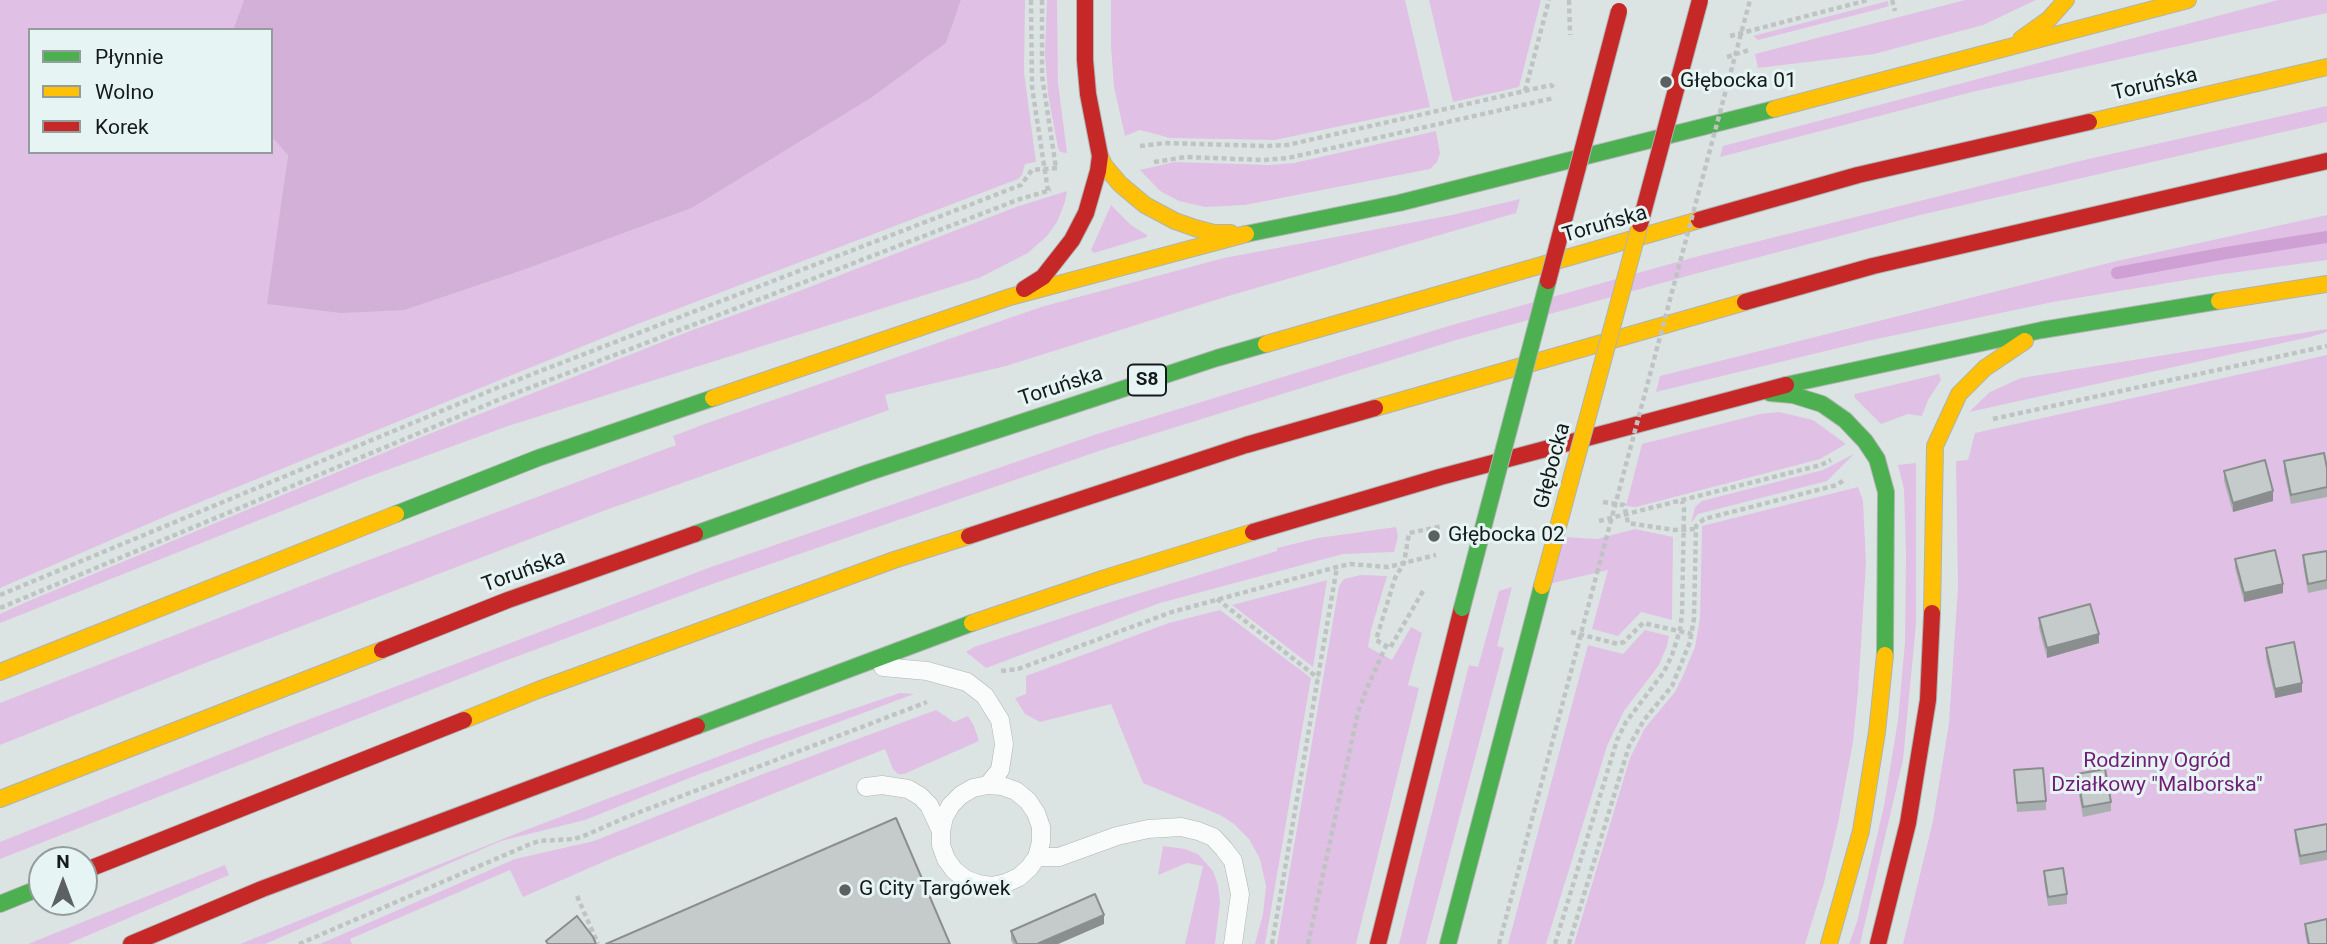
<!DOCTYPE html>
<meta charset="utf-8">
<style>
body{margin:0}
#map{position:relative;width:2327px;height:944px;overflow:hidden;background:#dce4e3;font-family:Roboto,sans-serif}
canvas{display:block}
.legend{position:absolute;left:28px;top:28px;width:245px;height:126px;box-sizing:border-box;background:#e6f5f3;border:2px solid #929d9c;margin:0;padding:9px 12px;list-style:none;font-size:21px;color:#151a1a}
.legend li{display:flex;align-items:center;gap:14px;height:35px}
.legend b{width:35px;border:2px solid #929d9c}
.north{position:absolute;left:28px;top:846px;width:70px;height:70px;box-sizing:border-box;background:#e6f5f3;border:2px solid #929d9c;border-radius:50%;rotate:0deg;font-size:19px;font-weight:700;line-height:28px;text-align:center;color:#151a1a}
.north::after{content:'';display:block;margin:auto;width:24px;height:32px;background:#5b6160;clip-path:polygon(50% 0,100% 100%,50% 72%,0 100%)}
</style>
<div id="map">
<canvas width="2327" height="944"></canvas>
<ul class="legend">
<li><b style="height:9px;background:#4caf50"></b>Płynnie</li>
<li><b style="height:9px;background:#ffc107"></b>Wolno</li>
<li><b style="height:9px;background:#c62828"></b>Korek</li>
</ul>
<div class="north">N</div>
</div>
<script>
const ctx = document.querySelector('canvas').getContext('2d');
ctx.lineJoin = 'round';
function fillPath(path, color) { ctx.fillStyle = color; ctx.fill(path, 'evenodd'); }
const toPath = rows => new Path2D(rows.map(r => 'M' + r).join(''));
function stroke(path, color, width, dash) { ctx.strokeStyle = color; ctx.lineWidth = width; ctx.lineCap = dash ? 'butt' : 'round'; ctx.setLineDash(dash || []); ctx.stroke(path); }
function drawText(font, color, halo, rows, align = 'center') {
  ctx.font = font + ' Roboto,sans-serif'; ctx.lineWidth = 6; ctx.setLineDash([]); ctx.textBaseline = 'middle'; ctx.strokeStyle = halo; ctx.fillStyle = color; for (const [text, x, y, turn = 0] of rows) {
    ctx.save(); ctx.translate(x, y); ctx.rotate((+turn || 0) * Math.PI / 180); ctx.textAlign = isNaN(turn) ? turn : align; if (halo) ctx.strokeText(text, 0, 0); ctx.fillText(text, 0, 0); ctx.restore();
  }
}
fillPath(toPath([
 [0,0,244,0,233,30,30,30,30,152,271,152,271,136,288,154,279,227,405,310,529,268,692,208,871,98,946,43,961,0,1025,0,1024,72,1036,162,1025,164,1022,175,1018,179,635,325,171,514,0,588],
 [1047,0,1057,0,1058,83,1067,153,1060,152,1058,148,1048,94,1045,54],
 [1111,0,1405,0,1430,107,1275,140,1170,138,1140,130,1125,136,1114,87,1111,46],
 [1429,0,1541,0,1519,87,1453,102],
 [1965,0,2036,0,1983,25,1874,54,1758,68,1755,54],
 [2278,0,2327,0,2327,13,1972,92,1720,157,1723,146],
 [1888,1,1889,6,1879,9,1758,40,1753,36],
 [2327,106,2327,122,1920,215,1698,273,1456,340,1102,450,715,583,502,662,0,859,0,842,273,733,711,567,1097,434,1452,325,1695,257,2084,160],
 [1436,131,1440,153,1437,162,1430,169,1245,205,1205,207,1179,201,1160,191,1140,170,1174,162,1270,165,1294,163],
 [1067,191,1065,202,1057,222,1047,236,1028,253,979,278,508,426,365,478,0,623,0,614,24,603,419,438,690,331,781,298,1016,207],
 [1520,199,1516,213,1225,297,1006,366,885,395,889,410,603,511,208,662,0,745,0,703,350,567,676,445,673,436,710,422,1041,307,1224,258,1452,215],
 [1111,205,1131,225,1147,235,1147,237,1094,253,1091,250],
 [2327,215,2327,260,2216,275,2053,302,1867,341,1656,392,1660,376,2117,261],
 [2327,329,2327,332,2310,337,1969,412,1990,392,2021,378],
 [2327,355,2327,944,1903,944,1933,821,1949,723,1958,587,1956,461,1968,460,1975,433],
 [1939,374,1941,380,1928,400,1922,416,1908,414,1881,424,1854,397,1855,394],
 [1779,412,1813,420,1846,444,1820,459,1636,507,1626,506,1642,444,1760,414],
 [1854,454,1827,481,1698,514,1691,523,1695,507,1702,501,1823,470],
 [1916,463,1916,624,1903,760,1860,944,1849,944,1857,922,1884,806,1898,720,1905,642,1906,555,1904,489,1898,465],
 [1858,487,1863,501,1866,563,1858,692,1853,742,1838,823,1824,883,1805,944,1574,944,1630,758,1645,728,1675,692,1682,678,1695,647,1700,618,1702,526],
 [1396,527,1398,536,1394,552,1343,554,1160,603,986,668,966,652,974,647,1101,605,1277,551,1277,548,1318,538],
 [1635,529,1673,537,1672,620,1641,612,1618,636,1592,629,1608,570,1536,587,1565,537,1597,539],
 [1361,575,1387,576,1371,630,1368,647,1392,660,1411,627,1422,633,1408,685,1419,688,1356,944,1277,944,1339,586,1344,579],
 [1327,580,1313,667,1232,605,1324,581],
 [1512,587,1497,646,1504,648,1426,944,1399,944,1469,665,1478,667,1499,591],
 [1220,610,1311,678,1265,944,1255,944,1263,914,1266,886,1260,859,1249,839,1234,824,1220,815,1143,783,1111,704,1040,722,1025,714,1015,698,1026,694,1026,676,1169,623],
 [1645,630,1669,636,1667,646,1659,665,1624,711,1607,746,1546,944,1508,944,1588,645,1623,654],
 [900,693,914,694,697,775,585,820,501,841,265,944,240,944,518,833,764,739],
 [936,710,954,722,968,716,974,726,979,741,904,774,898,774,893,769,885,749,610,859,523,897,510,870,350,939,352,944,320,944,515,859,594,841,763,774],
 [1163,846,1185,849,1198,854,1213,871,1218,885,1220,902,1215,944,1185,944,1203,866,1187,863,1158,875],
 [225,865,229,875,68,944,28,944]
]), '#e1c0e5');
fillPath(toPath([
 [244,0,961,0,946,43,871,98,692,208,529,268,405,310,341,313,267,304,288,155,271,136,271,30,233,30]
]), '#d3b0d7');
stroke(toPath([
 [2117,273,2226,253,2327,237]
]), '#cfa0d3', 12);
const lane = toPath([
 [883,667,927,671,967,682,985,696,1000,720,1004,744,1000,770,988,785,973,788,961,795,951,805,944,817,941,831,941,845,946,859,954,870,965,879,978,884,992,886,1006,883,1019,877,1029,868,1037,857,1041,842,1041,827,1036,813,1028,801,1016,791,1002,786,988,785],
 [866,787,882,785,908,789,920,796,929,805,941,831],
 [1037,857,1059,857,1117,836,1148,829,1181,827,1198,831,1213,837,1224,849,1233,861,1240,894,1233,944]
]);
const fast = toPath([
 [1246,234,1399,203,1774,109],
 [1786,385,2042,330,2219,301],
 [1770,393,1793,395,1822,404,1845,420,1865,441,1877,459,1886,492,1885,655],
 [396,514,538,458,713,398],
 [695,534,867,473,1217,358,1266,344],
 [697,726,972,623],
 [0,904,42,887],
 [1448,944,1542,586]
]);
const slow = toPath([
 [2021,39,2049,19,2066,0],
 [1774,109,2188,0],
 [2089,122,2327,67],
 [1100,156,1104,165,1120,184,1145,205,1175,221,1195,228,1214,233,1231,233],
 [2219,301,2327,284],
 [1266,344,1699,220],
 [713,398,1010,297,1246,234],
 [1375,408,1745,302],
 [1932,613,1935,446,1959,394,1985,368,2025,341],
 [972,623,1105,578,1253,532],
 [0,672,396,514],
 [464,720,538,690,894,560,969,536],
 [0,799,382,650],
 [1829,944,1861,831,1877,732,1885,655]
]);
const jam = toPath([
 [1699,220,1858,175,2089,122],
 [1024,289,1043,277,1072,240,1086,213,1098,171,1100,156,1088,94,1085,60,1085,0],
 [1745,302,1873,266,2327,161],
 [1253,532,1440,477,1786,385],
 [969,536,1246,445,1375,408],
 [382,650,508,600,695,534],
 [84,871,464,720],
 [131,944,262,889,697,726],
 [1378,944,1462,608],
 [1878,944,1908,823,1928,700,1932,613]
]);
stroke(lane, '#aeb4b3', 19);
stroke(fast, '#aeb4b3', 18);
stroke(slow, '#aeb4b3', 18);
stroke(jam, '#aeb4b3', 18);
stroke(toPath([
 [1031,0,1032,87,1048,191],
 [1042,0,1042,76,1056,168],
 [1569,0,1570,35],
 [1892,0,1895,11],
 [1730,36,1868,0],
 [1727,57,1749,50],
 [1525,91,1549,0],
 [1140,146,1165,143,1265,146,1287,145,1551,85,1556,90],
 [1154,162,1186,157,1264,160,1288,158,1554,98],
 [1993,419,2327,346],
 [1603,502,1624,505,1628,523,1675,530,1695,529],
 [1599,521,1821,465,1831,460],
 [1423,591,1390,648,1376,640,1395,578,1404,563,1409,533,1443,526],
 [0,595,499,387,1021,185,1032,170,1057,168],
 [1217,599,1318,678],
 [0,608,503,398,1020,199,1051,190],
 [1571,632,1618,644,1624,642,1643,623,1692,634],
 [1001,671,1018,669,1172,612,1337,567,1350,564,1388,567,1436,555],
 [577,896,598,944],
 [299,944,528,845,539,841,574,839,586,835,627,817,927,702],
 [1272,944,1337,567],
 [1308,944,1358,712,1367,688,1386,646],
 [1499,944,1597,573],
 [1555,944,1617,740,1626,722,1664,672,1672,655,1680,630,1682,614,1684,509,1682,501],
 [1569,944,1629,746,1644,720,1672,686,1690,642,1694,618,1696,526,1704,519,1837,485,1844,480]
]), '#c0c3c3', 4.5, [5, 3.5]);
stroke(lane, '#fafbfb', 18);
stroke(fast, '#4caf50', 16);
stroke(slow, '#ffc107', 16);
stroke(jam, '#c62828', 16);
const fastBridge = toPath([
 [1462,608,1548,281]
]);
const slowBridge = toPath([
 [1542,586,1640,224]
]);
const jamBridge = toPath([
 [1640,224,1700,0],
 [1548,281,1619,11]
]);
stroke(fastBridge, '#aeb4b3', 18, []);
stroke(slowBridge, '#aeb4b3', 18, []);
stroke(jamBridge, '#aeb4b3', 18, []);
stroke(toPath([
 [1597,573,1750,0]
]), '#c0c3c3', 4.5, [5, 3.5]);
stroke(fastBridge, '#4caf50', 16);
stroke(slowBridge, '#ffc107', 16);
stroke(jamBridge, '#c62828', 16);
fillPath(toPath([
 [2284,461,2327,468,2327,497,2291,504,2284,471],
 [2224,471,2273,501,2233,512,2224,481],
 [2327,551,2327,589,2308,593,2303,564,2303,555],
 [2235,559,2283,593,2244,602,2235,568],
 [2039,618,2099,643,2047,658,2039,628],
 [2266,648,2302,692,2275,698,2266,658],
 [2014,770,2046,801,2046,810,2017,812],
 [2077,774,2111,802,2111,811,2083,817,2077,783],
 [2327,824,2327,860,2300,865,2295,839,2295,830],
 [2044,871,2067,894,2067,904,2048,906,2044,880],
 [1104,924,1058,944,1013,944,1011,940,1011,931],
 [2305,924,2327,944,2307,944,2305,933]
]), '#a9afaf');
fillPath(toPath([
 [2273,491,2273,501,2233,512,2233,503],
 [2283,584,2283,593,2244,602,2244,593],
 [2099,634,2099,643,2047,658,2047,648],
 [2302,683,2302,692,2275,698,2275,689],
 [1104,915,1104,924,1058,944,1037,944]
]), '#8a8e8e');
const building = toPath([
 [2324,453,2327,468,2327,487,2291,495,2284,461,2324,453],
 [2265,460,2273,491,2233,503,2224,471,2265,460],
 [2275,550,2283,584,2244,593,2235,559,2275,550],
 [2327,551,2327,580,2308,584,2303,555,2327,551],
 [2090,604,2099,634,2047,648,2039,618,2090,604],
 [2294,642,2302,683,2275,689,2266,648,2294,642],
 [2043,768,2046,801,2017,803,2014,770,2043,768],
 [2105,769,2111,802,2083,807,2077,774,2105,769],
 [896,818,950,944,606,944,896,818],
 [2327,824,2327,851,2300,856,2295,830,2327,824],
 [2063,868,2067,894,2048,897,2044,871,2063,868],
 [1095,894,1104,915,1037,944,1017,944,1011,931,1095,894],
 [577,916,593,937,596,944,548,944,546,941,577,916],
 [2327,919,2327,944,2309,944,2305,924,2327,919]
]);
fillPath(building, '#c5cbcb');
stroke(building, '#8a8e8e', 2);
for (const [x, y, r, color] of [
 [1666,82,7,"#5b6160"],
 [1434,536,7,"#5b6160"],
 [845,890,7,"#5b6160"]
]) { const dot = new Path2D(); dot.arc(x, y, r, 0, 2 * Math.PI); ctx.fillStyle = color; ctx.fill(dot); stroke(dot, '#e6f5f3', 2.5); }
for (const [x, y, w] of [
 [1147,380,38]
]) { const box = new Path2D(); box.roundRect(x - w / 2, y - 15.5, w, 31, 5); ctx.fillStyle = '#e6f5f3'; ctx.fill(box); stroke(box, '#151a1a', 2); }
drawText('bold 19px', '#151a1a', null, [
 ["S8",1147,380]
]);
drawText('21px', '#151a1a', '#e6f5f3', [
 ["Głębocka 01",1680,82],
 ["Głębocka 02",1448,536],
 ["G City Targówek",859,890]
], 'left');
drawText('21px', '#151a1a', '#e6f5f3', [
 ["Toruńska",2155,85,-13],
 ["Toruńska",1605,225,-16],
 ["Toruńska",1061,387,-18],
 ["Głębocka",1553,466,-75],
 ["Toruńska",524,572,-20]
]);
drawText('21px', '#721d77', '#e6f5f3', [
 ["Rodzinny Ogród",2157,762],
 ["Działkowy \"Malborska\"",2157,786]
]);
</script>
